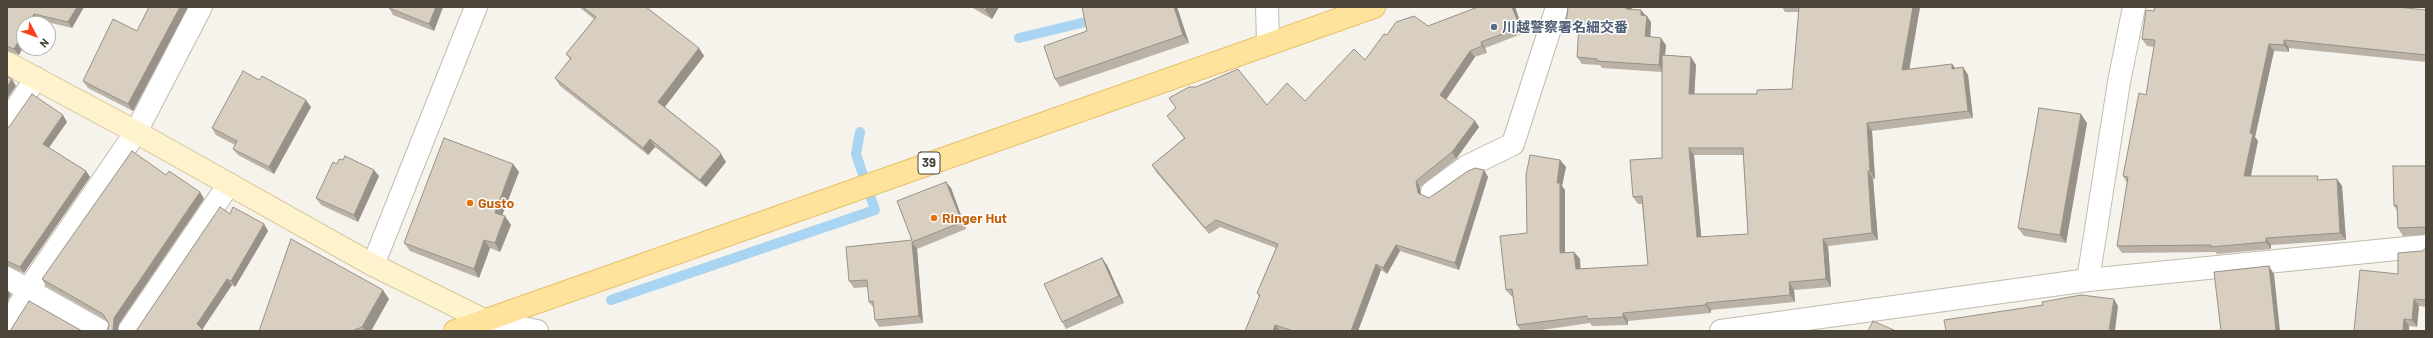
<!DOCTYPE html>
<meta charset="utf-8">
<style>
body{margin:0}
#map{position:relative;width:2433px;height:338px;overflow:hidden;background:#f6f3ec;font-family:Barlow,sans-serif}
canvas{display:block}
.frame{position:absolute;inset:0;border:8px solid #4b4439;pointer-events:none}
.north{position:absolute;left:16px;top:16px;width:40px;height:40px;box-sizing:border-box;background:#fff;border:1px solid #b7b4b0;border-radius:50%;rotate:131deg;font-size:11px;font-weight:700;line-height:16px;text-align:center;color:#4b4439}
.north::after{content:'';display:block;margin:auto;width:14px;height:18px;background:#fc3f1d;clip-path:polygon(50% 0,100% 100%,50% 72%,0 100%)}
</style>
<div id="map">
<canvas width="2433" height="338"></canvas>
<div class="frame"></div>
<div class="north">N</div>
</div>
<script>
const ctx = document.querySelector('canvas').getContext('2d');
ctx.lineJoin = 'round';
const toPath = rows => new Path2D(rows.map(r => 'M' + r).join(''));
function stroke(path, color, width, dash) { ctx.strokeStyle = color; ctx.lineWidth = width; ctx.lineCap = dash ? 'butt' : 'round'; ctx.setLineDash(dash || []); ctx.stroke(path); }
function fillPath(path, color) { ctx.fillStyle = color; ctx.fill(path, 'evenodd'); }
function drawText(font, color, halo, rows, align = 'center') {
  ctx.font = font + ' Barlow,"Noto Sans JP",sans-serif'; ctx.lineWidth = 3; ctx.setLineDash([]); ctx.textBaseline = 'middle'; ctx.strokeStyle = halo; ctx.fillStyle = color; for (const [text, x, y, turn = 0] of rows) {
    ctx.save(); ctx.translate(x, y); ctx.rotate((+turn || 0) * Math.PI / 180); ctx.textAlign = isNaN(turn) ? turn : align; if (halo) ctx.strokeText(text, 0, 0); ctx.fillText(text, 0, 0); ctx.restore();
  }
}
stroke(toPath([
 [1019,38,1098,19],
 [611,300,875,210,856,154,860,132]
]), '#a9d4f2', 10);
const street = toPath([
 [1267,7,1268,43],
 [7,122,36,78],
 [1432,192,1466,167,1513,144,1557,7],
 [373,265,476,7],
 [7,278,101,331],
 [2088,280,2119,82,2134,7],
 [482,326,484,320,537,331],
 [7,328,28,290,136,132,201,7],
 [129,331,229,184],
 [1721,331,2088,280,2426,246]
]);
const secondary = toPath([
 [7,63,136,132,373,265,484,320]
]);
const primary = toPath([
 [455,331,1374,7]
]);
stroke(street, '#c2bbae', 24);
stroke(secondary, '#d6c79b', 24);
stroke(primary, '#e6c16a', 24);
stroke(street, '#fff', 22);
stroke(secondary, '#fff3cd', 22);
stroke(primary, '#ffe39c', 22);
fillPath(toPath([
 [7,7,84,7,72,28,39,20,36,24,24,24,19,55,7,51],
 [149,7,188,7,133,111,88,88,83,81,137,31],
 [389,7,443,7,434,31,393,15,389,8],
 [579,7,646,7,704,56,665,107,717,149,726,162,706,187,655,147,648,155,560,86,555,78,570,59,566,54,594,19],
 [971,7,999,7,992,19],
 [1082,7,1177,7,1189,43,1060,87,1055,79,1087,31],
 [1478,7,1515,7,1524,33,1485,48,1487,53,1475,57,1446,100,1475,121,1479,127,1456,159,1420,187,1421,195,1429,198,1484,170,1488,177,1459,270,1400,251,1387,274,1381,270,1358,331,1245,331,1259,297,1257,293,1276,248,1220,227,1209,234,1156,172,1152,165,1184,138,1167,116,1176,108,1169,98,1267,105,1305,101,1365,60,1387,35,1428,26],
 [1568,7,1632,7,1631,9,1641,10,1645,16,1651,22,1650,37,1666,45,1665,55,1691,57,1696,65,1694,94,1757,94,1792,89,1799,12,1785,12,1782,7,1920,7,1909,69,1952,64,1955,68,1963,67,1968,75,1973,118,1872,131,1875,179,1873,179,1878,240,1828,246,1831,287,1794,290,1795,302,1711,310,1711,313,1628,321,1628,325,1592,326,1590,323,1535,331,1521,331,1517,325,1513,297,1512,297,1506,290,1527,233,1560,160,1566,167,1562,186,1565,190,1565,253,1574,252,1580,259,1580,269,1648,265,1642,204,1638,204,1633,197,1662,158,1662,72,1602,68,1600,65,1582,64,1577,57,1579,32,1571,31,1566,25],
 [1694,155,1743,155,1748,234,1701,237],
 [2426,10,2426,62,2289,48,2289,52,2274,51,2255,137,2258,141,2251,176,2320,180,2337,179,2342,186,2346,240,2271,245,2271,249,2217,254,2215,252,2122,253,2117,246,2127,183,2123,176,2146,95,2154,47,2147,46,2142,39,2154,11],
 [311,107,274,174,238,155,233,149,235,145,216,135,212,128],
 [67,122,49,148,86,171,90,177,24,273,7,266,7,127],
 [2087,123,2066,243,2024,236,2018,228],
 [337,164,379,176,358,222,321,205,316,198],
 [513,164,519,172,502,215,511,225,500,252,490,248,479,278,410,251,404,243],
 [2426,166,2426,235,2403,236,2398,228,2397,210,2394,206],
 [166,175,200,192,204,199,119,324,109,324,106,320,46,286,42,279],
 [946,182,951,188,966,229,917,249,923,323,879,327,875,320,874,308,869,302,868,287,854,288,849,281,912,240],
 [230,214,264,224,268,231,235,287,232,285,202,329,136,331],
 [2426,248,2426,307,2419,306,2417,327,2409,326,2409,331,2354,331,2398,274],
 [1107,265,1124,303,1066,329,1062,322],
 [389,299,371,331,259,331]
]), '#bab2a6');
fillPath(toPath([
 [77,7,84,7,72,28,68,22],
 [180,7,188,7,133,111,128,104],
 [436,7,443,7,434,31,429,24],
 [987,7,999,7,992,19,985,10],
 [1174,7,1177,7,1189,43,1183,35],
 [1512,7,1515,7,1524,33,1520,27],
 [1626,7,1632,7,1630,15,1626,9],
 [1913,7,1920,7,1908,77,1902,70],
 [1641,10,1646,16,1641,15],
 [34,14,39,20,36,24,29,24],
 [1647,16,1651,22,1650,43,1645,36],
 [24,32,24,46,19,55,14,49],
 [1661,38,1666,45,1663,72,1659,65],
 [2284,40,2289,48,2289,52,2284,45],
 [1481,42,1485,48,1487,53,1482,46],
 [2269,44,2274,51,2255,137,2258,141,2249,184,2244,176,2250,133],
 [699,48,704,56,663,109,658,102],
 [1470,51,1475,57,1444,102,1440,95],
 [1691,57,1696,65,1694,101,1689,94],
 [1952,64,1957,71,1952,69],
 [1963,67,1968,75,1973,118,1968,111],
 [12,79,16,86,7,99,7,87],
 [306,100,311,107,274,174,269,167],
 [2081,114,2087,123,2066,243,2060,235],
 [63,115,67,122,47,150,43,144],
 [1475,121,1479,127,1456,159,1452,152],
 [1867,123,1872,131,1875,179,1870,171],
 [650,139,655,147,648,155,643,148],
 [1689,148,1694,155,1702,245,1697,237],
 [721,154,726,162,706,187,700,180],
 [1560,160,1566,167,1562,186,1565,190,1565,261,1560,253,1557,183],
 [513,164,519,172,500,221,495,213],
 [374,170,379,176,358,222,354,215],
 [1484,170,1488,177,1459,270,1455,263],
 [86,171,90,177,24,273,20,267],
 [1868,171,1873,179,1878,240,1872,233],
 [2337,179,2342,186,2346,240,2340,233],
 [1416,181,1420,187,1422,200,1418,193],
 [946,182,951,188,966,229,962,222],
 [200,192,204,199,119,324,118,331,114,331,113,330,114,318],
 [505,216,511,225,500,252,495,243],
 [264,224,268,231,235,287,231,281],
 [2266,238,2271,245,2271,249,2266,242],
 [1823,239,1828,246,1831,287,1826,279],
 [484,240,490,248,479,278,474,269],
 [912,242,917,249,923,323,919,316],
 [1396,245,1400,251,1387,274,1383,268],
 [1574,252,1580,259,1581,276,1576,269],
 [1102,258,1107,265,1124,303,1119,296],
 [1376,264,1381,270,1358,331,1351,331],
 [2269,266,2274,274,2280,331,2276,331],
 [227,279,232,285,202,330,197,324],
 [1789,282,1794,290,1795,302,1790,295],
 [7,289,11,295,7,302],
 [383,290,389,299,371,331,365,331,362,327],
 [2114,299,2118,306,2115,331,2109,331],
 [2414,299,2419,306,2417,327,2412,320],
 [1706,303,1711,310,1711,313,1706,305],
 [1623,313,1628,321,1628,325,1623,317],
 [2404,319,2409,326,2409,331,2403,331],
 [1275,325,1280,331,1273,331]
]), '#979187');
const building = toPath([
 [7,7,77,7,68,22,34,14,29,24,24,24,24,32,14,49,7,46,7,7],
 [149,7,180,7,128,104,83,81,113,19,137,31,149,7],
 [389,7,436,7,429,24,389,8,389,7],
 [583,7,646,7,699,48,658,102,717,149,721,154,700,180,650,139,643,148,555,78,571,58,566,54,596,17,583,7],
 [980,7,987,7,985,10,980,7],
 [1082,7,1174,7,1183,35,1055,79,1044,46,1087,31,1082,7],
 [1478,7,1512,7,1520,27,1481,42,1482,46,1470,51,1440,95,1475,121,1452,152,1416,181,1418,193,1429,198,1468,171,1475,168,1484,170,1455,263,1396,245,1383,268,1376,264,1351,331,1293,331,1275,325,1273,331,1245,331,1260,295,1257,293,1278,244,1216,220,1205,228,1152,165,1185,138,1167,116,1176,108,1169,98,1189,87,1196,87,1238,69,1267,105,1287,83,1305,101,1354,49,1365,60,1384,34,1387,35,1396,22,1414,16,1428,26,1478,7],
 [1568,7,1626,7,1626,9,1641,10,1641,15,1647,16,1645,36,1661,38,1659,65,1597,61,1597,59,1577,57,1579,25,1566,25,1568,7],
 [1799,7,1913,7,1902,70,1952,64,1952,69,1963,67,1968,111,1867,123,1870,171,1868,171,1872,233,1823,239,1826,279,1789,282,1790,295,1706,303,1706,305,1623,313,1623,317,1587,319,1587,316,1517,325,1512,289,1506,290,1500,236,1527,233,1526,175,1530,155,1560,160,1557,183,1560,183,1560,253,1574,252,1576,269,1648,265,1642,196,1633,197,1630,160,1662,158,1662,55,1691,57,1689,94,1757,94,1757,90,1792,89,1799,7],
 [1689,148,1743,148,1748,234,1697,237,1689,148],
 [2155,7,2397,7,2426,10,2426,55,2284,40,2284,45,2269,44,2250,133,2253,134,2244,176,2318,176,2317,180,2337,179,2340,233,2266,238,2266,242,2211,247,2211,245,2117,246,2128,177,2123,176,2139,93,2146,95,2155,40,2142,39,2146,10,2154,11,2155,7],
 [243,71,259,80,262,76,306,100,269,167,233,149,237,141,212,128,243,71],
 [7,76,12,79,7,87,7,76],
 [32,94,63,115,43,144,86,171,20,267,7,261,7,127,9,127,32,94],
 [2039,108,2081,114,2060,235,2018,228,2039,108],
 [444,138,513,164,495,213,505,216,495,243,484,240,474,269,404,243,444,138],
 [132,151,166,175,169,171,200,192,114,318,113,330,114,331,107,331,109,324,103,314,42,279,132,151],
 [345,156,374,170,354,215,316,198,333,162,337,164,339,159,343,160,345,156],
 [2393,166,2426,166,2426,227,2398,228,2397,205,2394,206,2393,166],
 [946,182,962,222,912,242,919,316,875,320,873,301,869,302,867,280,849,281,846,247,912,240,897,201,946,182],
 [220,207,230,214,233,207,264,224,231,281,227,279,197,324,204,331,136,331,220,207],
 [291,239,383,290,362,327,352,331,259,331,291,239],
 [2426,248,2426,300,2414,299,2412,320,2404,319,2403,331,2354,331,2360,270,2398,274,2398,253,2422,251,2426,248],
 [1102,258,1119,296,1062,322,1044,284,1102,258],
 [2269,266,2276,331,2221,331,2214,272,2269,266],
 [2081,295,2114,299,2109,331,2078,331,2078,330,2072,331,1946,331,1944,320,2043,305,2042,302,2081,295],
 [29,301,82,331,10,331,29,301],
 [1873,321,1896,331,1868,331,1873,321]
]);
fillPath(building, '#d8cfc1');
stroke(building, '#979187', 1);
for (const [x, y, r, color] of [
 [1494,27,4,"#5c6f8a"],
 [470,203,4,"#e8710a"],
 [934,218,4,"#e8710a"]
]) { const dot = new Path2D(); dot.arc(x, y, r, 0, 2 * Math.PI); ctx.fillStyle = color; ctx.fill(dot); stroke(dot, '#fff', 1.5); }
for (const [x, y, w] of [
 [929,163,22]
]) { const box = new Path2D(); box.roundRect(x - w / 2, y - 11, w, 22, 3); ctx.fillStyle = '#fff'; ctx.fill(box); stroke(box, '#4b4439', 1); }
drawText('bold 13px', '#4b4439', null, [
 ["39",929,163]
]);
drawText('bold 14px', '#4e5e75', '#fff', [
 ["川越警察署名細交番",1502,27]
], 'left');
drawText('bold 14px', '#c56008', '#fff', [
 ["Gusto",478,203],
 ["Ringer Hut",942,218]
], 'left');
</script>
